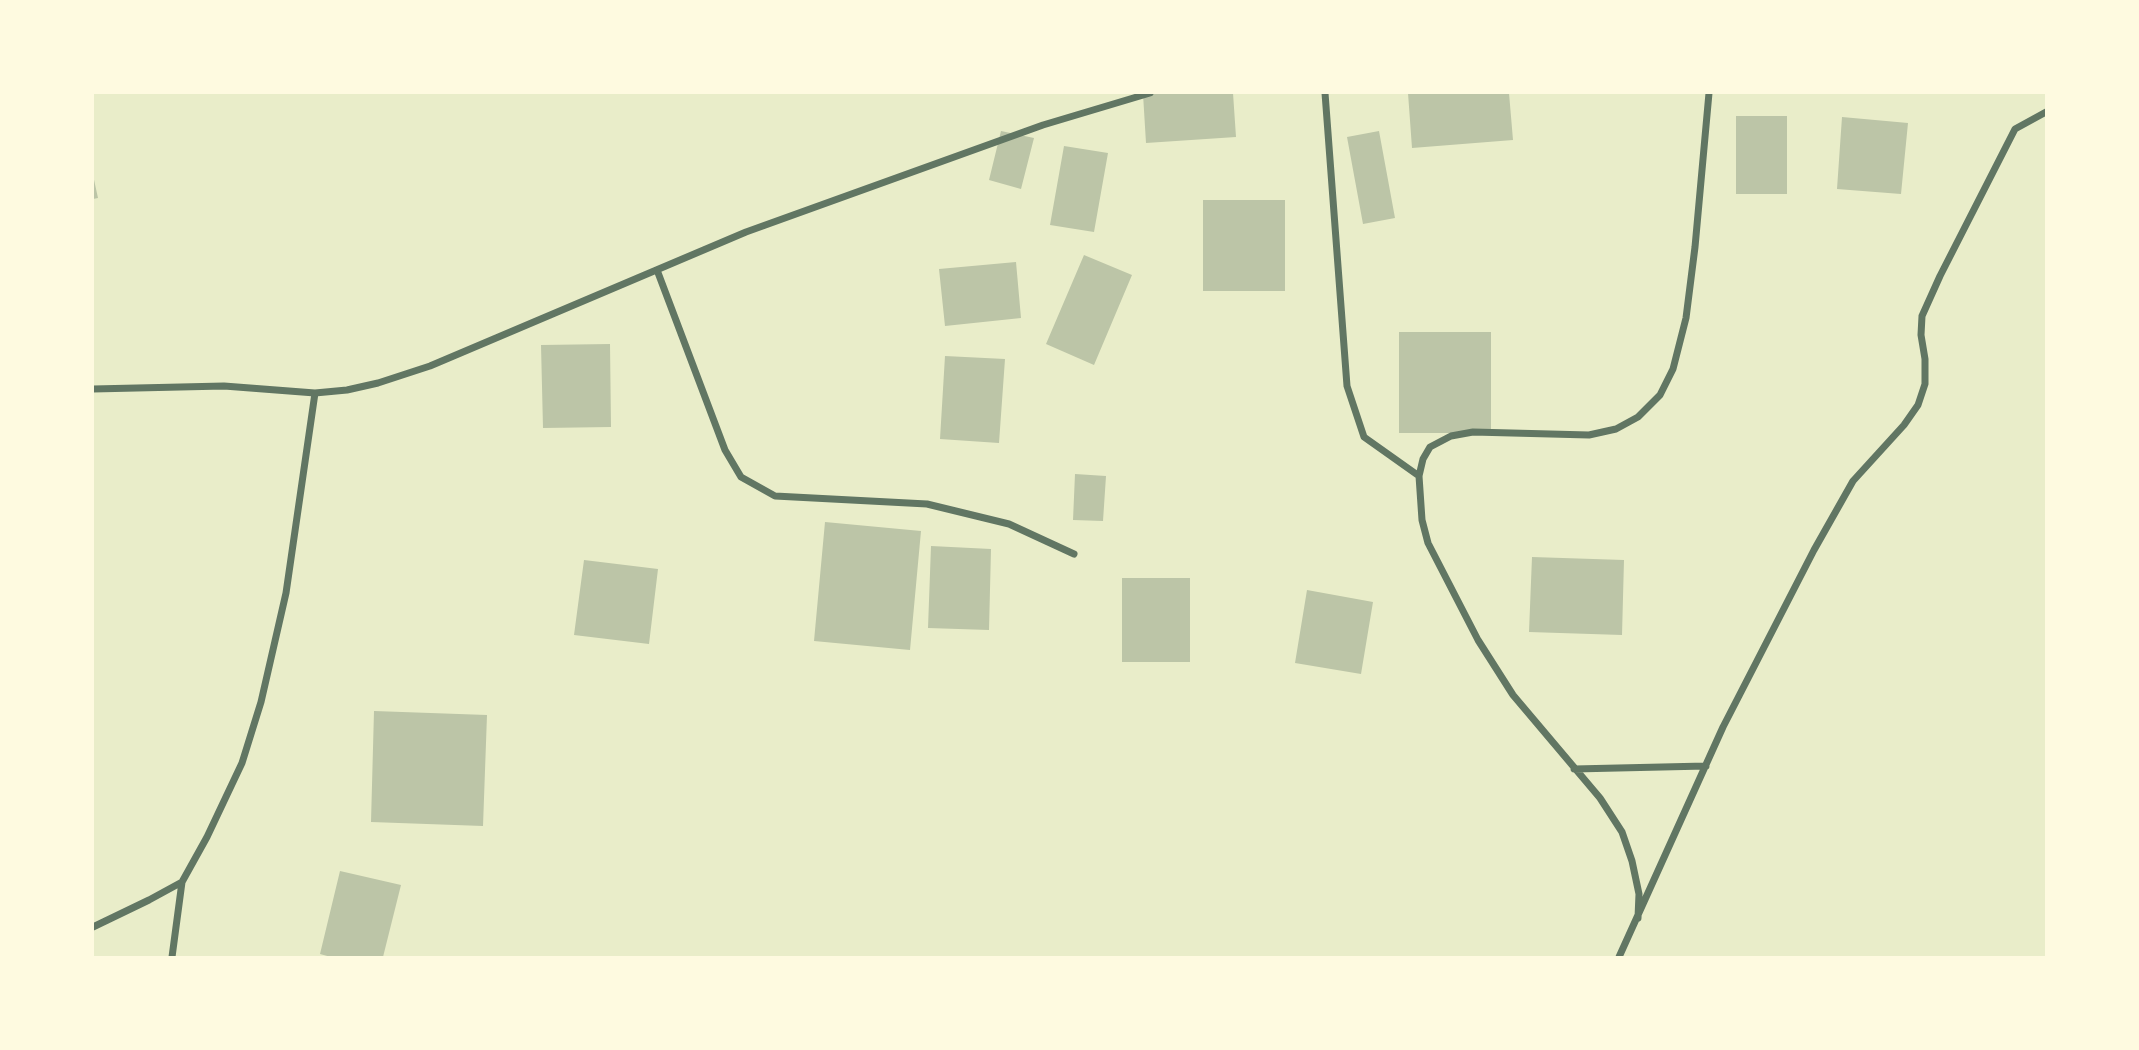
<!DOCTYPE html>
<style>
body{margin:0}
#map{position:relative;width:2139px;height:1050px;overflow:hidden;background:#e9edc9;font-family:"PT Sans",sans-serif}
canvas{display:block}
.frame{position:absolute;inset:0;border:94px solid #fefae0;pointer-events:none}
</style>
<div id="map">
<canvas width="2139" height="1050"></canvas>
<div class="frame"></div>
</div>
<script>
const ctx = document.querySelector('canvas').getContext('2d');
ctx.lineJoin = 'round';
function fillPath(path, color) { ctx.fillStyle = color; ctx.fill(path, 'evenodd'); }
const toPath = rows => new Path2D(rows.map(r => 'M' + r).join(''));
function stroke(path, color, width, dash) { ctx.strokeStyle = color; ctx.lineWidth = width; ctx.lineCap = dash ? 'butt' : 'round'; ctx.setLineDash(dash || []); ctx.stroke(path); }
fillPath(toPath([
 [1165,93,1233,93,1236,137,1146,143,1143,94],
 [1408,93,1509,93,1513,140,1412,148],
 [1736,116,1787,116,1787,194,1736,194],
 [1842,117,1908,123,1901,194,1837,189],
 [1001,131,1034,138,1021,189,989,180],
 [1379,131,1395,218,1363,224,1347,137],
 [1064,146,1108,153,1094,232,1050,225],
 [93,175,98,198,93,199],
 [1203,200,1285,200,1285,291,1203,291],
 [1084,255,1132,275,1094,365,1046,344],
 [1016,262,1021,318,945,326,939,269],
 [1399,332,1491,332,1491,433,1399,433],
 [610,344,611,427,543,428,541,345],
 [945,356,1005,359,999,443,940,439],
 [1075,474,1106,476,1103,521,1073,520],
 [825,522,921,531,910,650,814,641],
 [931,546,991,549,989,630,928,628],
 [1532,557,1624,560,1622,635,1529,632],
 [584,560,658,569,649,644,574,635],
 [1122,578,1190,578,1190,662,1122,662],
 [1307,590,1373,602,1361,674,1295,663],
 [374,711,487,715,483,826,371,822],
 [340,871,401,885,383,957,331,957,320,954]
]), '#bcc5a7');
stroke(toPath([
 [1325,93,1347,386,1364,437,1419,476],
 [657,270,725,450,741,477,775,496,927,504,1009,524,1074,554],
 [93,389,224,386,315,393,347,390,378,383,430,366,746,232,1043,125,1150,93],
 [1574,769,1706,766],
 [1638,918,1639,894,1632,861,1622,832,1600,798,1513,695,1478,640,1428,543,1422,520,1419,476,1423,459,1430,447,1451,436,1473,432,1589,435,1616,429,1638,417,1660,395,1673,369,1686,318,1695,247,1709,93],
 [93,927,149,900,182,882,207,837,242,763,261,702,286,593,315,393],
 [172,957,182,882],
 [1619,957,1723,727,1814,550,1853,481,1904,425,1918,405,1925,384,1925,359,1921,335,1922,316,1940,276,2015,129,2046,112]
]), '#617663', 7);
</script>
